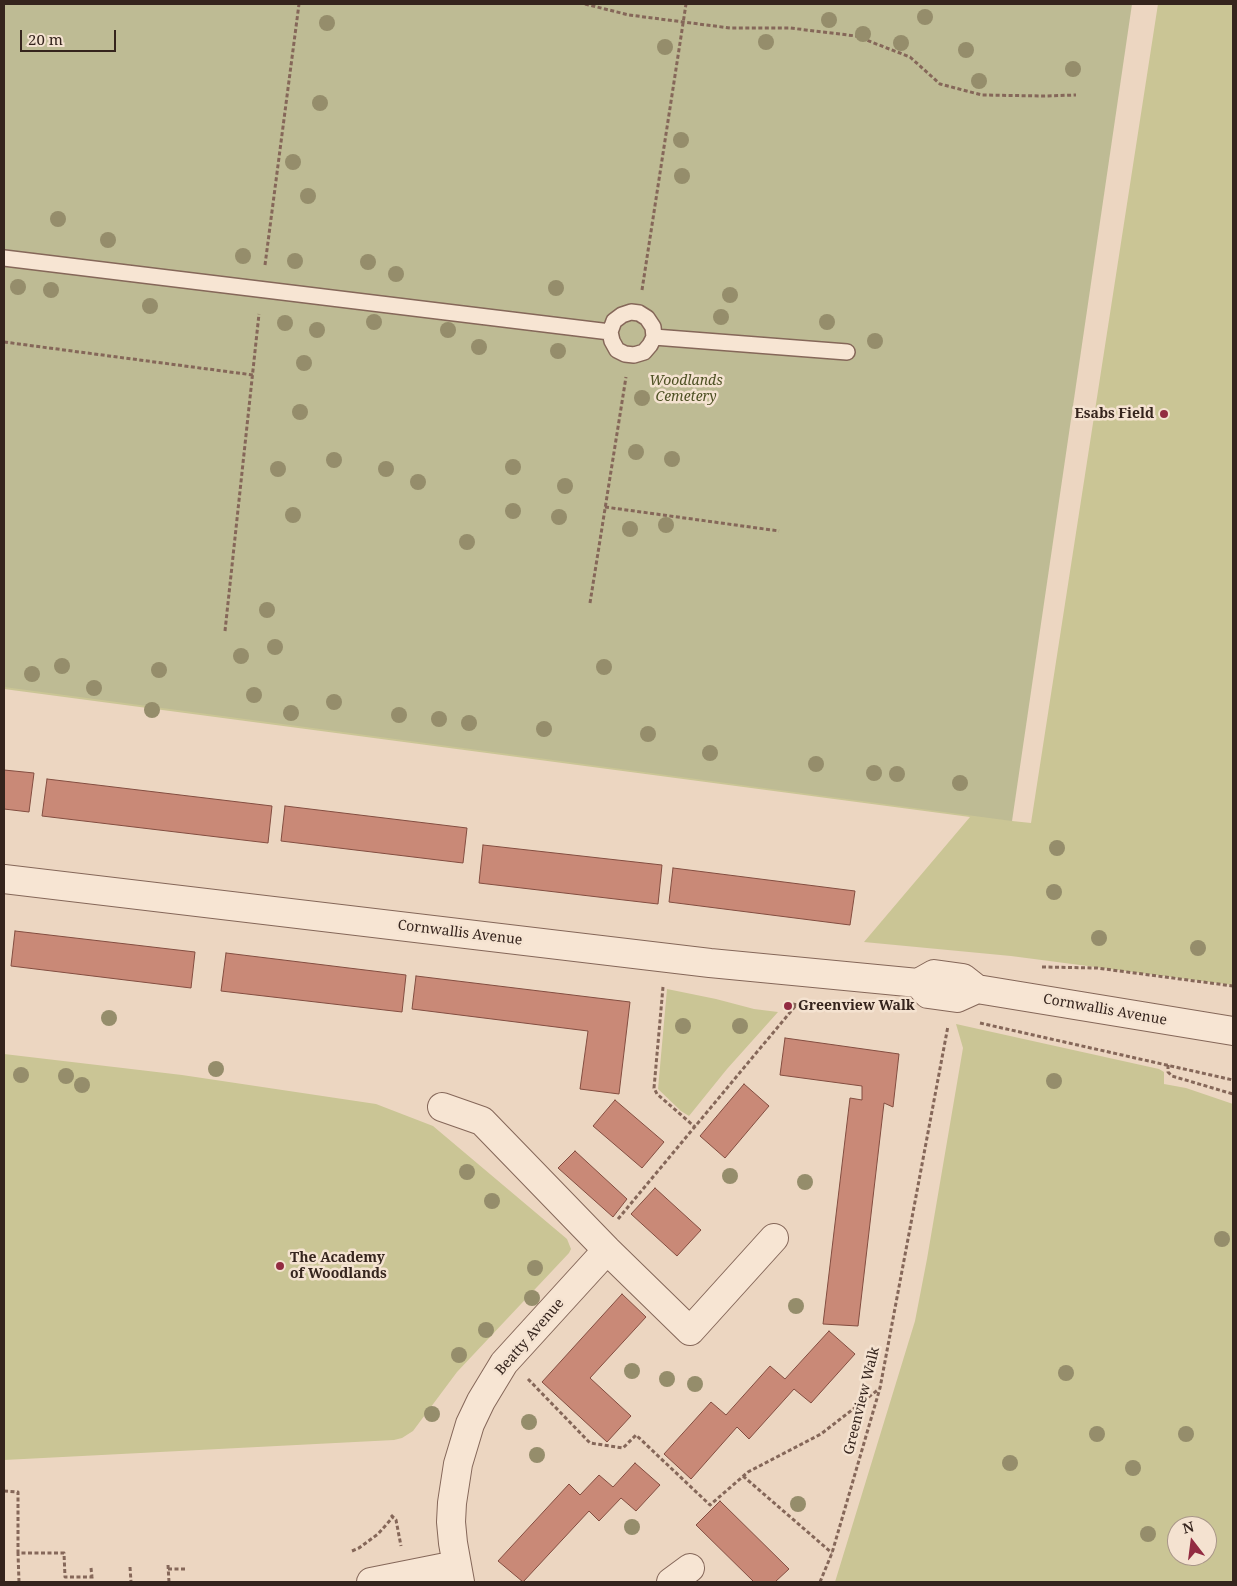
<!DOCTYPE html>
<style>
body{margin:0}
#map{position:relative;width:1237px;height:1586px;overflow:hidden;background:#ecd6c1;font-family:"Noto Serif",serif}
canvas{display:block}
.frame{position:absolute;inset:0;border:5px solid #35241d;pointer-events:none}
.north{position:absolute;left:1167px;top:1516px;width:50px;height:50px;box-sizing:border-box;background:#f4e2d0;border:1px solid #a89688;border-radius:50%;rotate:345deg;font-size:14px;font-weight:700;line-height:20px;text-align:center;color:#35241d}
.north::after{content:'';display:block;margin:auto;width:18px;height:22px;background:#922b41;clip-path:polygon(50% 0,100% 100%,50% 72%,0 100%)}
.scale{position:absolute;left:20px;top:30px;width:96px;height:22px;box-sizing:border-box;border:2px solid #35241d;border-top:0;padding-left:6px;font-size:15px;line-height:18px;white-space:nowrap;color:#35241d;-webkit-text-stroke:4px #f4e2d0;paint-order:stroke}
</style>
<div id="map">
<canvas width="1237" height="1586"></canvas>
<div class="frame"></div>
<div class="north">N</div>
<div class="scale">20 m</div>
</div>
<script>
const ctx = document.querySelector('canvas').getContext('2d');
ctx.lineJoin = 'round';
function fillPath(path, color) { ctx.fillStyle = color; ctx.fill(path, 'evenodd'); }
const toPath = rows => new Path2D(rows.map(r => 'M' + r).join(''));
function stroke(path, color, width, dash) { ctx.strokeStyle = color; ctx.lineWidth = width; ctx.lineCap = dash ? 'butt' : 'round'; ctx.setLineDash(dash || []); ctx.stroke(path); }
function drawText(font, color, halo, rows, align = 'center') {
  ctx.font = font + ' "Noto Serif",serif'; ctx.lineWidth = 5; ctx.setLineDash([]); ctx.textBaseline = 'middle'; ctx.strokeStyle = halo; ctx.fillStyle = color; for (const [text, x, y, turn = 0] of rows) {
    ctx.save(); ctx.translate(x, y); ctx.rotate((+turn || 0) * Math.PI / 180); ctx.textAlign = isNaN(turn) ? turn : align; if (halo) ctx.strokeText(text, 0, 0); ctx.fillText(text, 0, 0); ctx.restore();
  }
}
fillPath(toPath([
 [4,4,1012,821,1031,823,1158,4,1233,4,1233,985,1011,956,864,942,970,817,4,689],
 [667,989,716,999,754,1009,778,1012,727,1069,689,1116,681,1111,658,1089],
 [956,1024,1159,1069,1164,1072,1164,1084,1186,1088,1233,1104,1233,1582,835,1582,915,1321,927,1259,963,1048],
 [1177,1526,1207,1526,1207,1556,1177,1556],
 [4,1054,182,1075,376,1104,433,1126,567,1239,571,1249,569,1253,457,1372,413,1431,402,1438,394,1440,4,1460]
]), '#cac595');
fillPath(toPath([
 [4,4,1132,4,1012,821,4,687]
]), '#bebb94');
const building = toPath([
 [4,770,34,773,29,812,4,809,4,770],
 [47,779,272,806,268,843,42,816,47,779],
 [285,806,467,828,463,863,281,841,285,806],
 [483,845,662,865,658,904,479,883,483,845],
 [673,868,855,891,850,925,669,902,673,868],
 [15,931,195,952,191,988,11,966,15,931],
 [226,953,406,975,402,1012,221,991,226,953],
 [416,976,630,1002,619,1094,580,1089,588,1031,412,1009,416,976],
 [785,1038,899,1054,893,1107,884,1103,858,1326,823,1324,850,1098,862,1100,862,1086,780,1075,785,1038],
 [744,1084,769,1106,725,1158,700,1136,744,1084],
 [615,1100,664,1142,642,1168,593,1126,615,1100],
 [575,1151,627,1199,613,1217,558,1168,575,1151],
 [655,1188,701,1230,677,1256,631,1214,655,1188],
 [622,1294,646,1317,590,1378,631,1416,607,1442,542,1382,622,1294],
 [829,1331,855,1354,811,1403,794,1389,749,1439,737,1427,691,1479,664,1454,711,1402,726,1415,770,1366,785,1379,829,1331],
 [635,1463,660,1485,636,1511,621,1498,599,1521,589,1511,523,1582,498,1561,569,1484,580,1495,599,1475,613,1487,635,1463],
 [720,1501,789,1569,775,1582,754,1582,696,1525,720,1501]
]);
fillPath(building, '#c98977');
stroke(building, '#834d40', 1);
const service = toPath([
 [4,258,610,332,614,321,622,315,631,312,639,313,647,318,653,327,654,337,847,352],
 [610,332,612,341,617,350,625,354,634,355,644,352,650,345,654,337]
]);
const minor = toPath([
 [442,1107,482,1121,607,1250,690,1331,774,1238],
 [371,1582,456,1565],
 [460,1582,453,1543,451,1522,452,1503,458,1464,470,1424,481,1401,504,1363,607,1250],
 [671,1582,690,1568]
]);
const tertiary = toPath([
 [4,879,710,963,918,983],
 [918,983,928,994,957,998,977,989],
 [918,983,934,974,963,978,977,989],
 [977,989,1233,1031]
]);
stroke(service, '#856759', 18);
stroke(minor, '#856759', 30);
stroke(tertiary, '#856759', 30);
stroke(toPath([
 [585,4,629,15,730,28,790,28,856,36,910,57,940,84,982,95,1044,96,1076,95],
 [265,265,299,4],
 [642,290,686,4],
 [4,342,253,375],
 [605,507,779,531],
 [590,603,626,377],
 [225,631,259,314],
 [1042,967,1097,968,1233,986],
 [663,987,654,1088,657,1094,695,1127],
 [793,1004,818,1010,859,1010],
 [980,1023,1233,1080],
 [1168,1065,1168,1072,1172,1076,1233,1094],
 [618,1219,797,1004],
 [528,1379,590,1443,623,1448,636,1435,710,1505,748,1472,821,1434,879,1389],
 [743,1476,832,1553],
 [4,1491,18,1492,18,1553],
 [391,1515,396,1520,401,1546],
 [352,1551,359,1548,378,1534,393,1517],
 [168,1565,169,1582],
 [130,1567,131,1582],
 [91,1568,92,1577],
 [168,1569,186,1569],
 [19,1582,18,1553,64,1553,65,1577,92,1577,92,1582],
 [820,1582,832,1553,880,1388,948,1026]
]), '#856759', 3, [4, 2.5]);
stroke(service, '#f7e5d3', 15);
stroke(minor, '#f7e5d3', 28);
stroke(tertiary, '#f7e5d3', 28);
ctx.fillStyle = '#958d6b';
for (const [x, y] of [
 [925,17],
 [829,20],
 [327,23],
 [863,34],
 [766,42],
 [901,43],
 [665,47],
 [966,50],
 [1073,69],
 [979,81],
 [320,103],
 [681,140],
 [293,162],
 [682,176],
 [308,196],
 [58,219],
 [108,240],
 [243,256],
 [295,261],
 [368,262],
 [396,274],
 [18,287],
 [556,288],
 [51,290],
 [730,295],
 [150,306],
 [721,317],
 [374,322],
 [827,322],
 [285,323],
 [317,330],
 [448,330],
 [875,341],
 [479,347],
 [558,351],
 [304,363],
 [642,398],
 [300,412],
 [636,452],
 [672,459],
 [334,460],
 [513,467],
 [278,469],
 [386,469],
 [418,482],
 [565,486],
 [513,511],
 [293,515],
 [559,517],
 [666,525],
 [630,529],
 [467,542],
 [267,610],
 [275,647],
 [241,656],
 [62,666],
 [604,667],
 [159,670],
 [32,674],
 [94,688],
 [254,695],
 [334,702],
 [152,710],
 [291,713],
 [399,715],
 [439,719],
 [469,723],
 [544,729],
 [648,734],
 [710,753],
 [816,764],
 [874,773],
 [897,774],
 [960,783],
 [1057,848],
 [1054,892],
 [1099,938],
 [1198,948],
 [109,1018],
 [683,1026],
 [740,1026],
 [216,1069],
 [21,1075],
 [66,1076],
 [1054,1081],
 [82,1085],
 [467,1172],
 [730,1176],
 [805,1182],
 [492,1201],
 [1222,1239],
 [535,1268],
 [532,1298],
 [796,1306],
 [486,1330],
 [459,1355],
 [632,1371],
 [1066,1373],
 [667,1379],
 [695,1384],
 [432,1414],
 [529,1422],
 [1097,1434],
 [1186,1434],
 [537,1455],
 [1010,1463],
 [1133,1468],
 [798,1504],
 [632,1527],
 [1148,1534]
]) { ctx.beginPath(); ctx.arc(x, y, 8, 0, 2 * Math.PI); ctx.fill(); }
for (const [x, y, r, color] of [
 [1164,414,5,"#922b41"],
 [788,1006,5,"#922b41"],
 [280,1266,5,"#922b41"]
]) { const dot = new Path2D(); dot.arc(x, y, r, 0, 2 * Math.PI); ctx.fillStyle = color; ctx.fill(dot); stroke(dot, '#f4e2d0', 2); }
drawText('italic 14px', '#4e5124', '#f4e2d0', [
 ["Woodlands",686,381],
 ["Cemetery",686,397]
]);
drawText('bold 14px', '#35241d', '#f4e2d0', [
 ["Esabs Field",1154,414,"right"],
 ["Greenview Walk",798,1006],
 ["The Academy",290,1258],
 ["of Woodlands",290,1274]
], 'left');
drawText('14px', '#35241d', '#f4e2d0', [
 ["Cornwallis Avenue",460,933,7],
 ["Cornwallis Avenue",1105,1010,10],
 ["Beatty Avenue",530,1337,-49],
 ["Greenview Walk",862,1401,-76]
]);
</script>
